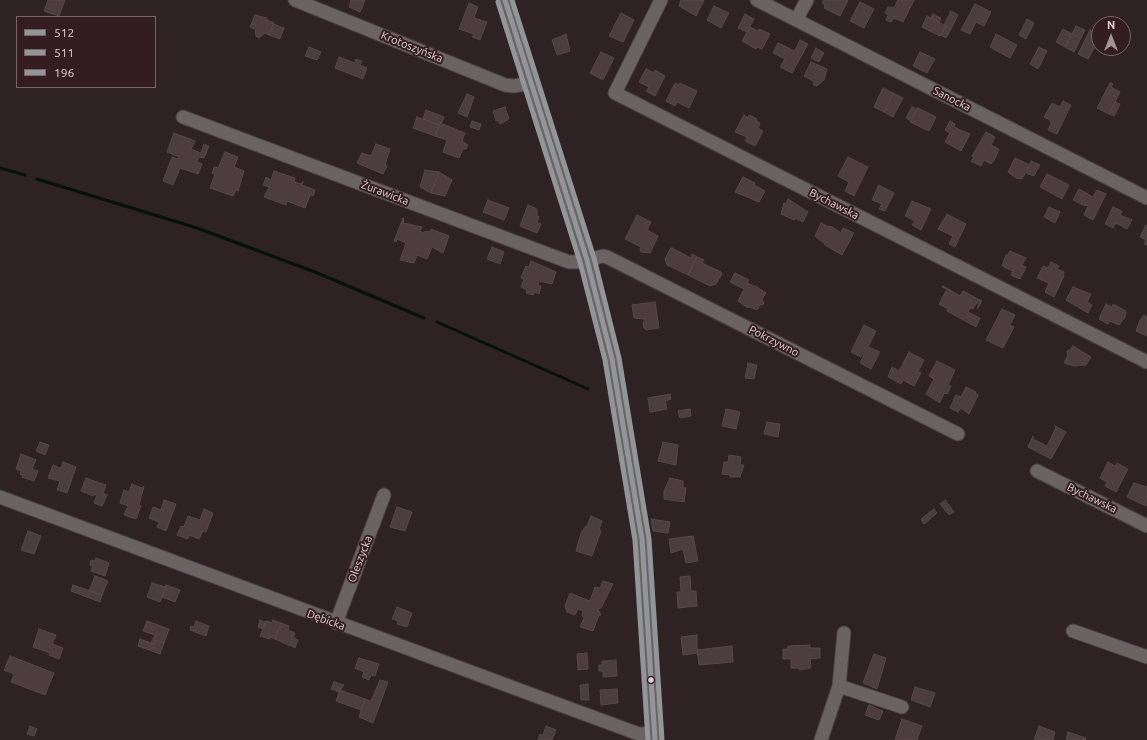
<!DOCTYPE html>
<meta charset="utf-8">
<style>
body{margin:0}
#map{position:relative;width:1147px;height:740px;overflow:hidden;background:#2e2224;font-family:Ubuntu,sans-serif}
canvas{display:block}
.legend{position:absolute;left:16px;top:16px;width:140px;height:72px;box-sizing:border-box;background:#331d20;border:1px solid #786567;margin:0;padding:5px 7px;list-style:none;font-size:12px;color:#e0d1d2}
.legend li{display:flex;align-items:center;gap:8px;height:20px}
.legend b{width:20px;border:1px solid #786567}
.north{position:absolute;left:1091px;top:16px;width:40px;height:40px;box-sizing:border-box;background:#331d20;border:1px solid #786567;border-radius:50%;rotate:0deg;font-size:11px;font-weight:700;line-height:16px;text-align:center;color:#e0d1d2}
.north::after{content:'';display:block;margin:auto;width:14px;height:18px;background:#a29495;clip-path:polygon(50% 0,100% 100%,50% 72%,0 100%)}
</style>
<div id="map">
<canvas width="1147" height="740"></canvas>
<ul class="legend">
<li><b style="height:5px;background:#929699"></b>512</li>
<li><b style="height:5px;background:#929699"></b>511</li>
<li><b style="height:5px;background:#929699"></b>196</li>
</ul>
<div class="north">N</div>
</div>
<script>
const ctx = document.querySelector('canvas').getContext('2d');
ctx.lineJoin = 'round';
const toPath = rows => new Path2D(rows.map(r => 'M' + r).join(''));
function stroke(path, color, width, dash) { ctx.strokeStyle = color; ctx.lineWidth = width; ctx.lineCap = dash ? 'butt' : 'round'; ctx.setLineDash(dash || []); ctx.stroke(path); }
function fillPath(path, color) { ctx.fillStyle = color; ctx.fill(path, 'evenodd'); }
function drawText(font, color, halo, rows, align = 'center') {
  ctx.font = font + ' Ubuntu,sans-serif'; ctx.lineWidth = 4; ctx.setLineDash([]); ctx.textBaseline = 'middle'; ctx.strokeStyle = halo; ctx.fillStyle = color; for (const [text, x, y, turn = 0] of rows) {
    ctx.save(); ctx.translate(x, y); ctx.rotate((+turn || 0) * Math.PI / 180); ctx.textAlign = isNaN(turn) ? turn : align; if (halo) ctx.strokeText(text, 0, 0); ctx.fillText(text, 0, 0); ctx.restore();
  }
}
stroke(toPath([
 [0,168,25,175],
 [37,179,197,228,315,272,424,318],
 [437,322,588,389]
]), '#04120a', 3);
const building = toPath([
 [48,0,65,0,59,16,44,11,48,0],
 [351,0,365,0,360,12,349,7,351,0],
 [681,0,704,0,696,16,679,6,681,0],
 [824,0,845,0,848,1,840,16,824,8,825,5,822,3,824,0],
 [898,0,914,0,903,22,894,18,891,22,886,20,888,15,885,13,888,7,894,8,898,0],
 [860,2,874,9,864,28,850,21,860,2],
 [469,3,478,7,474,18,487,22,480,40,472,37,474,34,459,29,469,3],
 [975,4,991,12,984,26,976,22,970,34,961,30,975,4],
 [714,6,729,13,721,28,707,20,714,6],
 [951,11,958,15,951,29,944,25,951,11],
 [621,13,634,20,623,42,609,36,621,13],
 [745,14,754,19,747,32,738,28,745,14],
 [933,14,941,18,939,22,931,18,933,14],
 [255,15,267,18,267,20,274,23,269,35,265,33,259,38,256,36,255,29,250,27,255,15],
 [927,16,946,26,940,36,922,27,927,16],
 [1027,19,1034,23,1026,39,1019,35,1027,19],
 [273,24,284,28,280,39,269,35,273,24],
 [946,26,951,29,946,38,941,35,946,26],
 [1076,26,1085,30,1081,38,1072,34,1076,26],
 [750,27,758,31,759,29,770,34,762,49,757,47,756,49,742,41,750,27],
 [1063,29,1072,34,1065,47,1056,42,1063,29],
 [1090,30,1095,33,1094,36,1099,40,1088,59,1078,54,1090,30],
 [566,34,570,51,557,55,552,40,566,34],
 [996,34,1017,45,1010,58,990,47,996,34],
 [1072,34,1081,38,1074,52,1065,47,1072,34],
 [800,40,808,44,792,73,780,67,785,59,773,53,778,43,795,51,800,40],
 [309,47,321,52,317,60,305,56,309,47],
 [1039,47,1047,51,1038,69,1030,64,1039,47],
 [816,48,824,53,819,62,811,58,816,48],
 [601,52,614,58,603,80,590,73,601,52],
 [920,52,935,59,927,73,913,66,920,52],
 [339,57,355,63,356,59,362,61,360,65,367,68,363,79,335,68,339,57],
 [811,62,827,69,824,80,817,86,814,85,813,81,804,76,811,62],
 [646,69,654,73,655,70,665,76,655,96,646,91,649,87,639,82,646,69],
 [675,83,679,85,680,83,697,91,689,108,677,102,675,106,666,101,675,83],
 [1110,83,1113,84,1111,87,1120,92,1109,114,1097,108,1110,83],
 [883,88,893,93,884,112,874,107,883,88],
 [893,93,903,98,893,117,884,112,893,93],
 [467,94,474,97,467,117,458,113,467,94],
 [1063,101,1071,105,1057,134,1048,130,1051,124,1050,120,1044,117,1052,103,1060,107,1063,101],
 [1115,102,1120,104,1114,116,1109,114,1115,102],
 [505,107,509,119,500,124,498,120,496,121,493,111,505,107],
 [912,107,917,109,911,121,906,118,912,107],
 [918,108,936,117,929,131,910,122,918,108],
 [426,110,444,117,441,124,439,125,423,119,426,110],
 [744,115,748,118,749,115,757,119,756,121,760,123,758,128,763,131,755,146,745,141,747,137,735,132,744,115],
 [417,117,439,125,435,136,413,128,417,117],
 [472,121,481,124,479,130,470,127,472,121],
 [950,121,955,124,954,127,970,134,961,151,945,142,950,133,945,130,950,121],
 [440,123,465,133,462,141,468,145,466,149,463,149,459,158,443,152,447,140,435,136,440,123],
 [986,132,995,137,991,145,999,149,995,159,991,164,984,160,981,166,971,161,974,157,972,156,986,132],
 [174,133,195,141,191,149,201,153,204,144,209,146,204,158,199,157,197,162,202,164,198,174,180,168,173,185,163,181,172,157,178,159,179,157,167,152,174,133],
 [376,144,390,149,385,165,387,166,383,174,357,163,362,153,371,156,376,144],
 [225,152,238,157,234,167,244,171,238,191,236,190,233,196,210,188,215,174,212,173,214,167,218,168,225,152],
 [848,157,868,167,854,196,845,191,849,182,838,176,848,157],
 [1015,158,1030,165,1022,179,1016,178,1008,172,1015,158],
 [1031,161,1040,165,1034,176,1026,173,1031,161],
 [425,170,439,172,431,193,420,187,425,170],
 [274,171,295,178,294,182,301,184,303,181,302,185,315,190,313,196,310,195,305,208,287,201,286,205,264,197,269,187,263,185,266,177,271,180,274,171],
 [439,172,452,180,445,196,431,193,439,172],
 [1047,174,1069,185,1062,199,1040,187,1047,174],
 [743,177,755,183,754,185,765,191,759,202,735,192,743,177],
 [879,185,894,193,885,211,879,209,882,204,872,200,879,185],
 [1079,189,1093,197,1097,190,1106,194,1093,220,1084,215,1088,206,1086,205,1085,206,1073,200,1079,189],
 [788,199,808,212,803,222,795,218,794,220,781,214,784,203,786,204,788,199],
 [488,200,509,208,504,220,483,212,488,200],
 [912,201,931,209,921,230,912,225,915,221,905,216,912,201],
 [528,205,537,209,537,216,539,217,537,222,541,224,537,233,520,226,528,205],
 [1049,207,1060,212,1055,223,1044,217,1049,207],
 [1113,207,1122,211,1120,215,1132,220,1127,229,1116,223,1113,228,1105,224,1113,207],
 [947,214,966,224,955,247,949,244,953,236,938,229,947,214],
 [637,215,651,222,647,230,658,236,650,253,641,252,640,250,641,247,625,239,637,215],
 [403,218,404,219,403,223,422,227,420,231,424,233,425,231,429,232,431,229,449,236,443,253,432,247,427,259,417,255,414,263,400,260,406,243,397,239,396,242,394,241,403,218],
 [821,223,829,227,830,226,841,233,843,228,854,233,842,255,825,245,825,244,815,236,821,223],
 [1146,225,1147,226,1147,245,1144,244,1146,240,1140,237,1146,225],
 [492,247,504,252,500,264,487,259,492,247],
 [672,248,691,258,692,254,697,257,688,275,667,265,665,259,670,249,672,248],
 [1010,251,1026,258,1022,265,1026,267,1020,279,1011,275,1013,271,1002,266,1006,255,1008,255,1010,251],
 [697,257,704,260,702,263,708,266,721,272,722,274,716,284,710,286,688,275,697,257],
 [531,261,556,272,552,284,539,281,538,285,541,286,539,294,534,292,533,295,526,293,527,290,521,287,524,279,521,278,526,266,529,267,531,261],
 [1051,262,1059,266,1057,269,1064,272,1063,275,1064,276,1054,297,1045,292,1049,283,1037,278,1043,266,1048,268,1051,262],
 [735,273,749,280,747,283,757,287,766,293,762,299,764,304,760,305,757,310,750,307,748,308,738,301,744,289,730,282,735,273],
 [943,286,960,296,963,291,982,301,977,309,979,305,976,303,973,309,970,308,968,312,980,318,976,327,947,311,948,309,939,304,947,289,942,287,943,286],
 [1073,287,1091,294,1087,302,1092,305,1088,313,1066,300,1073,287],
 [655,302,659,328,646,330,644,328,643,323,645,319,634,318,632,305,655,302],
 [1106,304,1112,307,1113,304,1126,311,1125,317,1119,325,1110,321,1108,324,1099,319,1106,304],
 [1002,309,1015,315,1010,325,1014,327,1003,348,986,340,1002,309],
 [1144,315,1147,317,1147,336,1136,331,1140,320,1144,315],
 [864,325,876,331,868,347,880,352,871,369,860,363,864,355,862,354,861,357,851,352,864,325],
 [1073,346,1091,357,1086,365,1074,366,1064,363,1068,355,1067,351,1070,350,1073,346],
 [909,352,924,360,918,372,921,373,914,386,903,380,901,384,888,377,892,367,899,371,909,352],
 [937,361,955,370,948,385,951,386,947,394,944,393,940,403,926,394,934,379,929,376,937,361],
 [748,363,757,365,754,379,745,378,748,363],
 [966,387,976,392,975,393,978,395,969,414,961,408,958,412,950,408,956,395,961,397,966,387],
 [670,394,671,399,665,401,667,409,650,412,648,398,670,394],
 [690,409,691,416,680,418,678,411,690,409],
 [726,409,740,412,736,429,722,426,726,409],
 [767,422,780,424,778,437,764,434,767,422],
 [1055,426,1066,432,1051,459,1028,447,1033,436,1033,439,1047,446,1056,428,1055,426],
 [40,442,49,445,45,455,36,451,40,442],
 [663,442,678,445,676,465,658,461,663,442],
 [21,454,36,460,32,469,38,471,34,481,22,477,23,475,20,474,21,471,16,469,21,454],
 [729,455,741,457,740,465,744,465,740,477,730,477,730,475,722,474,724,462,728,462,729,455],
 [63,462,76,467,67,493,57,490,60,481,48,478,53,465,61,468,63,462],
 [1108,462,1115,466,1117,463,1128,469,1116,492,1105,486,1107,482,1100,478,1108,462],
 [86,478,106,485,103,493,107,495,102,506,94,503,97,495,94,494,93,496,81,491,86,478],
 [670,478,683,481,683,488,686,488,684,502,664,499,664,491,670,478],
 [1134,483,1147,487,1146,506,1127,497,1134,483],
 [132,484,142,488,144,486,139,505,141,506,136,519,124,515,128,506,120,503,124,490,129,492,132,484],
 [164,500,176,504,166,531,157,527,159,522,149,518,153,507,161,510,164,500],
 [945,500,954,512,949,515,940,504,945,500],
 [397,507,412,512,405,531,390,527,397,507],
 [204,509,213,513,206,532,203,531,199,539,189,535,188,539,177,535,181,526,184,527,188,516,200,520,204,509],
 [934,509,937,513,924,524,921,519,934,509],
 [591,516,602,521,599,530,601,531,592,556,576,551,581,533,586,526,587,526,591,516],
 [651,519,670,522,668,533,653,531,651,519],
 [28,531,41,536,34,554,21,550,28,531],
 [693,536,698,561,686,563,683,549,671,553,669,539,693,536],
 [96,558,109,563,105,576,91,571,93,566,90,565,91,560,95,561,96,558],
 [95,576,108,581,102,595,89,591,95,576],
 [690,576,691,591,696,591,697,606,678,608,677,592,681,592,680,577,690,576],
 [603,581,613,584,601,608,598,609,601,615,599,615,593,631,580,627,584,618,582,614,583,611,578,609,575,615,567,612,565,606,570,593,590,601,595,587,600,588,603,581],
 [152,583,166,587,160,602,147,597,152,583],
 [73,585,102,595,100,602,71,591,73,585],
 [166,585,180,590,175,602,162,597,166,585],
 [397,607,412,613,407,627,397,624,398,621,392,619,397,607],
 [260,620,265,622,263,629,258,627,260,620],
 [273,620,281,623,275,639,270,637,270,639,260,636,266,621,272,623,273,620],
 [147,621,169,629,164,643,156,640,154,644,151,643,155,635,143,631,147,621],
 [196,621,209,626,206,636,190,630,191,626,194,627,196,621],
 [281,623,289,626,288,630,295,633,290,646,275,639,281,623],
 [39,629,56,635,52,644,63,648,59,659,49,655,50,653,33,647,39,629],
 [697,635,697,653,683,655,681,637,697,635],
 [294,638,298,640,295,648,291,646,294,638],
 [140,639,154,644,156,640,164,643,160,654,138,646,140,639],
 [810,645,810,648,820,648,820,658,810,659,811,668,800,670,798,668,791,668,791,659,783,659,783,649,788,649,788,646,810,645],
 [732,646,733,662,699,665,697,650,732,646],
 [587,653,588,669,578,670,577,654,587,653],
 [874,654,886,658,877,689,863,683,874,654],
 [10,656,54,673,45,695,11,682,14,674,4,670,10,656],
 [359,658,379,664,375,676,371,675,369,680,362,677,364,672,355,668,359,658],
 [616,660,617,676,603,677,603,671,599,671,599,665,602,665,602,661,616,660],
 [380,680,388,682,373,723,359,717,365,699,371,701,380,680],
 [334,682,344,685,339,692,331,689,334,682],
 [588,684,589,700,581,700,580,685,588,684],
 [915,687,935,693,930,707,911,700,915,687],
 [617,689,618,703,601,705,600,690,617,689],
 [340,690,365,699,361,710,336,701,340,690],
 [869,705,883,711,879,720,865,715,869,705],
 [902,719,922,726,917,740,895,740,902,719],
 [30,726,37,729,34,736,27,734,30,726],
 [546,726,556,730,552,740,538,740,540,734,543,735,546,726],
 [1039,726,1055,732,1053,740,1034,740,1039,726],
 [1068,732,1086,738,1085,740,1066,740,1068,732]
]);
fillPath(building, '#4e3d40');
stroke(building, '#53484a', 1);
const minor = toPath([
 [295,0,505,85,514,86,531,83],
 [505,0,587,260,612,359,642,539,655,740],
 [661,0,615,93,1147,362],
 [757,0,1147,198],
 [796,20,807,0],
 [183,117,569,262,580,262,603,256,607,257,958,434],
 [1037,471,1147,526],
 [0,497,552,702,639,734,655,733],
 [336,623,384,495],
 [1073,631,1147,657],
 [839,686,902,707],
 [821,740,839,686,844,633]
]);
stroke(minor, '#4a3f41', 15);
stroke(minor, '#6b6262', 13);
stroke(toPath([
 [505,0,587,260,612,359,642,539,655,740]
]), '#929699', 5);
stroke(toPath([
 [498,2,580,262,605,360,635,540,648,740]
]), '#929699', 5);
stroke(toPath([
 [512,0,594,258,619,358,649,539,662,740]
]), '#929699', 5);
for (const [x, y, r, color] of [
 [651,680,3.5,"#e0d1d2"]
]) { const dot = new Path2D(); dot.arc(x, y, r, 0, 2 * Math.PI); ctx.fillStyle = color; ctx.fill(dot); stroke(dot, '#331d20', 1.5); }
drawText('11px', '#e0d1d2', '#331d20', [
 ["Krotoszyńska",412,47,22],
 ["Sanocka",952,99,27],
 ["Żurawicka",385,193,21],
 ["Bychawska",834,204,27],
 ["Pokrzywno",774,341,27],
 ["Bychawska",1092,498,26],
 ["Oleszycka",360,559,-69],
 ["Dębicka",326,620,20]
]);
</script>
